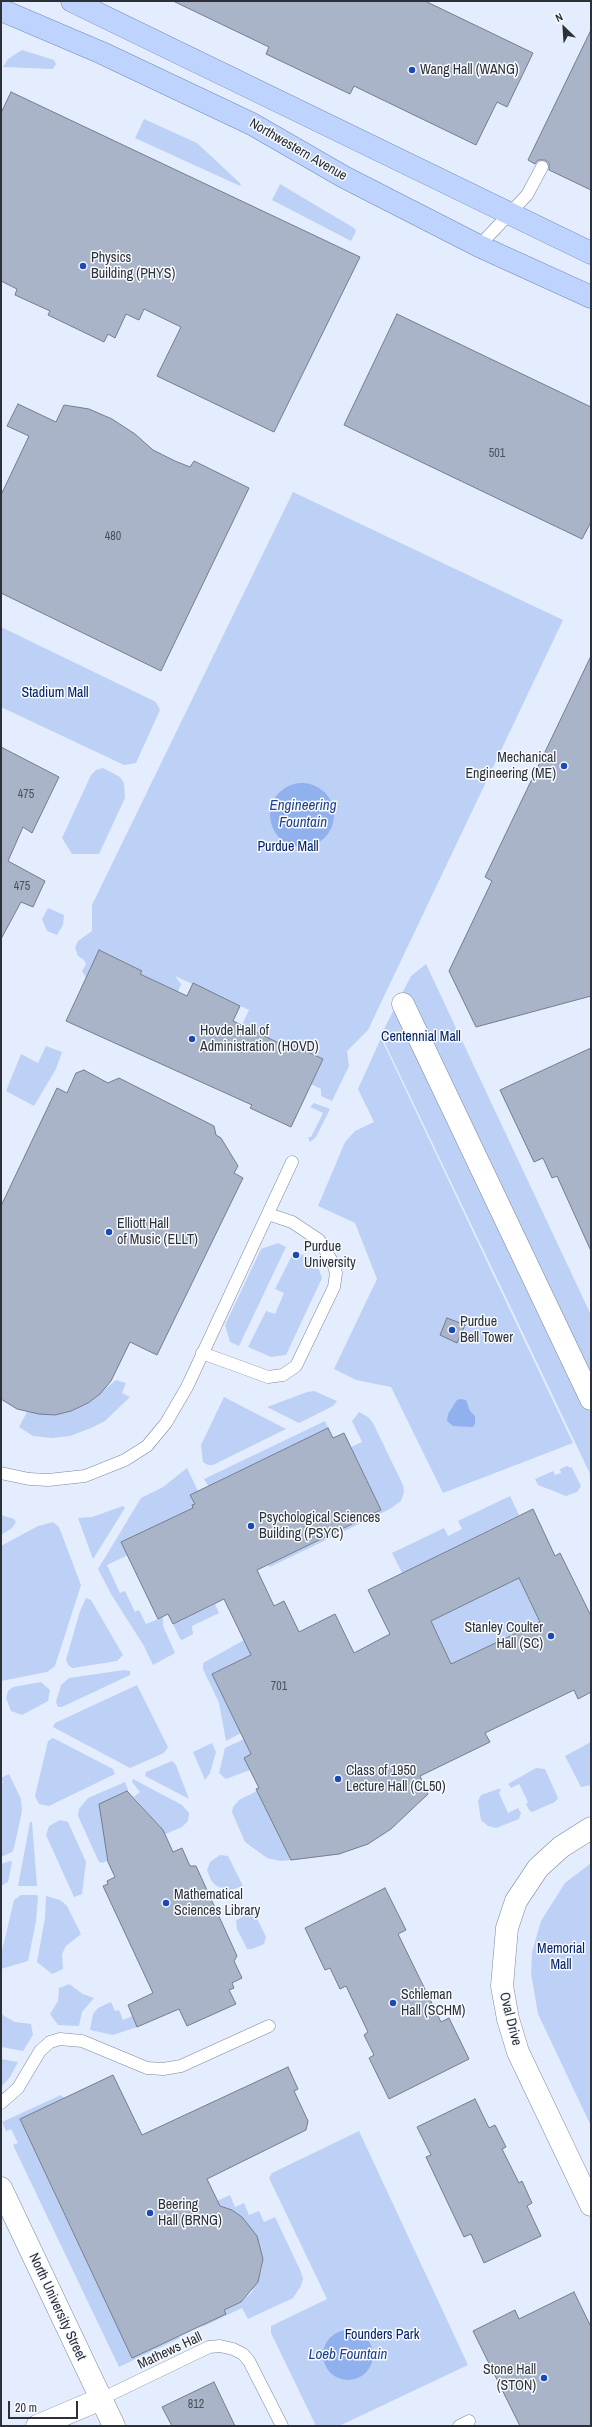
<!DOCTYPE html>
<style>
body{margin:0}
#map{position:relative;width:592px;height:2427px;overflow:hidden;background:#e4edfd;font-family:"Archivo Narrow",sans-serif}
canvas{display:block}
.frame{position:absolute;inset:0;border:2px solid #2c3038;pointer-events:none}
.north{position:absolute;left:544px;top:8px;width:40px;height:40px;-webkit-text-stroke:3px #f7fafe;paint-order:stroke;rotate:335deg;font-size:11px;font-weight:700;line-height:16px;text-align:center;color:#2c3038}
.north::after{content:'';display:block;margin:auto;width:14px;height:18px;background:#2c3038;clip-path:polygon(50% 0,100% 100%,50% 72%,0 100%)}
.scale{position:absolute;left:8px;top:2401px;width:70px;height:18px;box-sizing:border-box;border:2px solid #2c3038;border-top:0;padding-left:5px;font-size:12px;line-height:14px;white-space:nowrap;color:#2c3038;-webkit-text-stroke:3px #f7fafe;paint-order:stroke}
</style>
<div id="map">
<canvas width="592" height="2427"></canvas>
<div class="frame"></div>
<div class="north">N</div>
<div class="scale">20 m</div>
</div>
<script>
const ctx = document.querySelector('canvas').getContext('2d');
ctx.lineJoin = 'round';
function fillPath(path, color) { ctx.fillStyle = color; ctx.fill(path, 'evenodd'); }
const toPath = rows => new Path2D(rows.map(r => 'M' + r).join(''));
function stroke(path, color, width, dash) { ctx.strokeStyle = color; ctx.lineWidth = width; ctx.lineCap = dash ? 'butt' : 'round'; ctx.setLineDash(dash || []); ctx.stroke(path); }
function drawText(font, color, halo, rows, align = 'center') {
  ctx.font = font + ' "Archivo Narrow",sans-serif'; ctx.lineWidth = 3; ctx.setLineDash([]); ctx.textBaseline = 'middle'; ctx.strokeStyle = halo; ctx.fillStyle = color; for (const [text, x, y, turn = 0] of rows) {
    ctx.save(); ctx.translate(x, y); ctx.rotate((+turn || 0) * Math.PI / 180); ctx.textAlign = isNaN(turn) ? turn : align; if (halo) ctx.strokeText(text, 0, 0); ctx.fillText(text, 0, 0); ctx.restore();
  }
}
fillPath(toPath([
 [22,50,54,60,56,64,53,69,3,67,8,59],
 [144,119,197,143,241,184,240,186,135,138],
 [280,184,354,228,356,231,351,241,272,200],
 [293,492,563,620,368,1030,347,1051,349,1066,332,1101,321,1096,321,1089,311,1084,323,1059,283,1040,281,1044,242,1025,249,1010,175,976,181,984,178,992,140,974,142,971,99,951,86,978,82,971,86,964,84,960,78,956,75,948,78,941,92,931,92,905],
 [1,627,156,702,160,710,136,763,124,765,1,707],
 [103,768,120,777,124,783,125,798,99,854,72,854,62,838,91,775,96,770],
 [48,908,64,915,63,925,57,935,47,931,42,919],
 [426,964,591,1315,591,1476,381,1035,411,976],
 [381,1038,573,1443,443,1493,391,1387,356,1380,334,1369,377,1279,355,1223,318,1206,345,1142,355,1131,374,1122,358,1089],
 [46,1046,62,1052,56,1069,34,1106,6,1091,21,1054,38,1063],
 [314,1103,330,1109,316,1137,310,1142,308,1137,311,1137,323,1113,310,1107],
 [278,1243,286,1247,239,1346,230,1342,225,1325,261,1249],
 [294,1251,316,1261,322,1278,286,1355,271,1357,248,1347,266,1311,275,1314,284,1293,275,1289],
 [116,1380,126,1383,122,1393,130,1397,105,1421,91,1428,70,1436,51,1438,33,1436,19,1427,27,1412,55,1415,71,1411,88,1403],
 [314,1391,337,1401,333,1406,299,1423,267,1407,307,1392],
 [224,1397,286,1429,213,1465,208,1465,203,1462,201,1445],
 [359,1412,368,1417,373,1423,403,1485,404,1492,401,1501,390,1509,270,1567,268,1565,381,1510,351,1447,362,1442,352,1421],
 [325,1421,328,1428,208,1486,204,1479],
 [567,1466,572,1468,581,1486,577,1492,566,1496,538,1485,535,1479,553,1471,555,1475,561,1473,560,1469],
 [187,1468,198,1491,190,1495,195,1504,192,1505,193,1508,122,1542,128,1555,107,1565,120,1593,125,1591,135,1612,139,1610,146,1624,163,1617,163,1626,175,1653,153,1665,144,1646,111,1594,98,1569,141,1498,163,1487],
 [510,1496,519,1515,402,1573,392,1553,444,1528,448,1536,462,1529,458,1521],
 [123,1506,125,1508,93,1559,78,1518,92,1517],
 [1,1515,14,1519,16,1522,12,1528,1,1535],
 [53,1522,59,1527,81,1585,55,1666,47,1672,1,1681,1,1546,38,1526],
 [519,1578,540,1622,451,1664,431,1621],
 [86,1598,91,1600,123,1655,117,1661,73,1668,69,1666,66,1660,80,1611],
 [215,1604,219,1613,192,1626,193,1634,182,1640,180,1639,173,1624],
 [244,1640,260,1651,212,1674,241,1733,226,1741,219,1703,203,1669,203,1663],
 [124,1670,130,1671,130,1675,62,1707,58,1707,56,1702,61,1685,69,1678],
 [41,1682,50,1690,48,1701,22,1715,11,1711,6,1698,8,1691,13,1687],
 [137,1685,168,1747,164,1753,130,1768,53,1727,55,1723],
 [53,1738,113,1769,115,1774,49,1806,39,1804,35,1796,48,1741],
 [244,1739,251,1754,250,1770,226,1779,219,1773,225,1748],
 [591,1742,591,1785,581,1787,565,1756],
 [212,1743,216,1752,210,1773,205,1780,193,1752],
 [172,1761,176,1765,189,1799,145,1776,146,1772],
 [536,1768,545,1769,558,1798,555,1802,532,1812,529,1810,526,1804,528,1802,519,1784,511,1788,508,1784],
 [9,1774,21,1799,22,1811,14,1848,12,1852,1,1857,1,1784,3,1783,1,1778],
 [133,1779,182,1805,189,1813,188,1821,182,1827,161,1836,161,1828,134,1797,140,1792,132,1782],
 [125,1782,128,1790,100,1804,111,1859,102,1863,99,1862,78,1816,79,1809,88,1798],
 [498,1789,501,1789,499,1793,508,1813,518,1808,521,1813,519,1819,496,1828,488,1826,481,1820,478,1801,481,1795],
 [257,1791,291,1860,280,1861,267,1858,245,1842,232,1812,233,1807,239,1800],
 [60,1820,68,1822,86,1862,82,1894,74,1897,46,1835,49,1826],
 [30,1822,32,1822,37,1886,18,1886],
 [220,1855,228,1856,243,1886,228,1891,215,1885,211,1880,207,1870,210,1862],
 [10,1861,12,1862,8,1882,1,1886,1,1864],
 [591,1863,591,2126,538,2014,531,1973,532,1952,541,1921,565,1883],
 [21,1895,37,1895,38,1897,36,1921,28,1961,1,1969,1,1955,14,1900],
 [46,1896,60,1900,67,1906,81,1934,66,1946,62,1954,63,1969,52,1974,37,1962,45,1918],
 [254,1912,266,1937,264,1944,252,1949,247,1949,237,1929,236,1921,244,1915],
 [69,1984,83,1994,94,1998,82,2012,79,2026,58,2025,50,2014,58,2001,59,1988],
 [111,2002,115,2011,119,2010,123,2020,132,2016,137,2027,113,2035,90,2030,93,2014,98,2008],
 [1,2014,15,2022,31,2024,33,2035,23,2051,1,2047],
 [1,2059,18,2062,10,2077,1,2087],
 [61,2095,64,2098,20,2120,132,2358,179,2336,180,2338,119,2367,13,2145,18,2143,11,2129,6,2131,2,2122],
 [359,2131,468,2365,339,2426,316,2426,271,2333,271,2326,327,2299,269,2178,272,2173],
 [230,2195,235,2207,244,2203,249,2215,259,2211,264,2222,275,2217,301,2272,303,2279,301,2286,293,2298,248,2319,242,2308,200,2328,224,2310,241,2302,252,2292,261,2272,263,2259,257,2236,242,2217,232,2210,220,2206,217,2201]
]), '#bdd1f6');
fillPath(toPath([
 '270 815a32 32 0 1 1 64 0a32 32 0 1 1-64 0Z',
 [461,1399,466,1400,470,1411,475,1416,475,1424,473,1427,453,1426,447,1421,448,1414,457,1400],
 '323 2355a25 25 0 1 1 50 0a25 25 0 1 1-50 0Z'
]), '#90b0ee');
const building = toPath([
 [173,1,425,1,533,53,507,107,497,102,476,145,354,86,350,94,266,54,269,47,173,1],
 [591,30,591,190,549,170,549,163,545,160,538,160,535,164,528,160,591,30],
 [11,92,360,257,274,432,157,376,181,327,144,309,139,320,126,314,115,338,108,334,104,342,48,315,50,311,15,295,17,289,1,281,1,113,11,92],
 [397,314,591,407,591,522,582,539,344,425,397,314],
 [18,404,56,422,64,405,89,409,112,419,135,434,153,450,175,461,190,467,194,461,249,488,161,671,1,593,1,495,29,436,7,426,18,404],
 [591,656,591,996,476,1027,449,971,492,881,485,877,591,656],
 [1,747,59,777,32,833,23,827,8,861,45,881,33,907,21,902,1,939,1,747],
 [99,950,142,971,140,974,187,996,193,983,240,1006,233,1021,281,1044,282,1040,323,1059,291,1127,250,1108,252,1105,66,1021,99,950],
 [591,1048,591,1251,557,1176,552,1178,543,1158,534,1162,500,1090,591,1048],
 [84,1070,108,1083,119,1078,214,1126,216,1135,221,1138,238,1166,234,1173,243,1178,157,1355,130,1342,111,1381,100,1394,88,1403,71,1411,55,1415,39,1414,17,1409,1,1399,1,1206,57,1088,67,1093,76,1073,84,1070],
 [447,1318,465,1325,457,1343,440,1335,447,1318],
 [328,1428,333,1438,344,1433,381,1510,257,1570,274,1606,284,1601,299,1632,335,1614,354,1653,390,1634,368,1590,533,1509,555,1556,560,1553,591,1616,591,1692,578,1699,574,1690,485,1733,490,1742,420,1776,428,1794,391,1829,368,1844,339,1854,291,1860,256,1789,259,1788,244,1758,251,1754,212,1674,251,1655,224,1599,173,1624,168,1614,158,1619,121,1542,193,1508,192,1505,195,1504,190,1495,328,1428],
 [519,1578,540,1622,451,1664,431,1621,519,1578],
 [127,1791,163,1830,173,1852,182,1848,190,1866,196,1866,237,1956,234,1961,242,1978,232,1983,234,1988,229,1990,236,2004,187,2026,179,2009,137,2027,128,2005,153,1993,103,1886,108,1884,107,1881,115,1877,108,1862,99,1804,127,1791],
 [385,1888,406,1930,398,1934,441,2022,449,2018,469,2059,389,2099,369,2058,374,2055,364,2035,368,2032,346,1986,340,1989,330,1968,325,1970,305,1928,385,1888],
 [288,2067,298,2089,294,2091,308,2121,306,2130,207,2179,220,2206,232,2210,242,2217,257,2236,263,2259,258,2282,241,2302,224,2310,226,2314,132,2358,20,2119,113,2075,142,2135,288,2067],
 [475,2099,489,2128,495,2125,506,2147,502,2149,519,2183,522,2181,532,2203,527,2206,541,2236,484,2263,471,2234,464,2237,426,2157,431,2155,417,2127,475,2099],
 [574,2292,591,2327,591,2426,520,2426,473,2331,515,2310,519,2319,574,2292],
 [214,2382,235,2426,172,2426,162,2407,214,2382]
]);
fillPath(building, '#aab4c8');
stroke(building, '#737d8f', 1);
const lane = toPath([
 [479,246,527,195,542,167],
 [202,1353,268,1377,283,1375,296,1366,334,1287,336,1273,333,1263,319,1240,292,1222,268,1214],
 [1,1473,29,1479,48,1480,85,1476,125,1460,147,1446,166,1423,187,1387,292,1162],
 [1,2103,18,2088,40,2051,50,2042,60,2039,82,2041,147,2068,163,2069,181,2066,269,2026],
 [101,2399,209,2347,220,2346,233,2349,243,2354,249,2361,282,2426],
 [459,2426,469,2421]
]);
const street = toPath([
 [403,1004,591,1399],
 [591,1828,561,1847,538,1868,516,1901,507,1928,502,1986,508,2019,518,2052,591,2205],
 [1,2188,114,2426],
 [37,2426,101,2399]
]);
const primary = toPath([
 [72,1,591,253],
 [1,10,102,53,252,124,344,177,479,246,591,297]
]);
stroke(lane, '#7e879a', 13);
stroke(street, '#7e879a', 23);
stroke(primary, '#6e87b7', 23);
stroke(lane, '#fff', 12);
stroke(street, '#fff', 22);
stroke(primary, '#bed3fd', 22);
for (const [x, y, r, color] of [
 [412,70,4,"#1b4ab7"],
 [83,266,4,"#1b4ab7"],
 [564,766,4,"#1b4ab7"],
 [192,1039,4,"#1b4ab7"],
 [109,1232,4,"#1b4ab7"],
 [296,1255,4,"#1b4ab7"],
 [452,1330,4,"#1b4ab7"],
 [251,1526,4,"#1b4ab7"],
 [551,1636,4,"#1b4ab7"],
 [338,1779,4,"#1b4ab7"],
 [166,1903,4,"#1b4ab7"],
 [393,2003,4,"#1b4ab7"],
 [150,2213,4,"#1b4ab7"],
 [544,2378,4,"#1b4ab7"]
]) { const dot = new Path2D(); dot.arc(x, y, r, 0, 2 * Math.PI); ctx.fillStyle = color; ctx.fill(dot); stroke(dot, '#f7fafe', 1.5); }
drawText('12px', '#4c515c', null, [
 ["501",497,454],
 ["480",113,537],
 ["475",26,795],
 ["475",22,887],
 ["701",279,1687],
 ["812",196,2405]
]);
drawText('14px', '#2c3038', '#f7fafe', [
 ["Wang Hall (WANG)",420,70],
 ["Physics",91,258],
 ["Building (PHYS)",91,274],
 ["Mechanical",556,758,"right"],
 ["Engineering (ME)",556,774,"right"],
 ["Hovde Hall of",200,1031],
 ["Administration (HOVD)",200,1047],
 ["Elliott Hall",117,1224],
 ["of Music (ELLT)",117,1240],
 ["Purdue",304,1247],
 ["University",304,1263],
 ["Purdue",460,1322],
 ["Bell Tower",460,1338],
 ["Psychological Sciences",259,1518],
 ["Building (PSYC)",259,1534],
 ["Stanley Coulter",543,1628,"right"],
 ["Hall (SC)",543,1644,"right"],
 ["Class of 1950",346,1771],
 ["Lecture Hall (CL50)",346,1787],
 ["Mathematical",174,1895],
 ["Sciences Library",174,1911],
 ["Schleman",401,1995],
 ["Hall (SCHM)",401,2011],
 ["Beering",158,2205],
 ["Hall (BRNG)",158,2221],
 ["Stone Hall",536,2370,"right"],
 ["(STON)",536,2386,"right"]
], 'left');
drawText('14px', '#2c3038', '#f7fafe', [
 ["Northwestern Avenue",298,150,30],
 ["Oval Drive",510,2019,76],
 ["North University Street",57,2307,65],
 ["Mathews Hall",170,2351,-25]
]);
drawText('14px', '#052167', '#f7fafe', [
 ["Stadium Mall",55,693],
 ["Purdue Mall",288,847],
 ["Centennial Mall",421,1037],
 ["Memorial",561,1949],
 ["Mall",561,1965],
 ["Founders Park",382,2335]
]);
drawText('italic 15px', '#204189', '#f7fafe', [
 ["Engineering",303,806],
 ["Fountain",303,823],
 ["Loeb Fountain",348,2355]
]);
</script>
